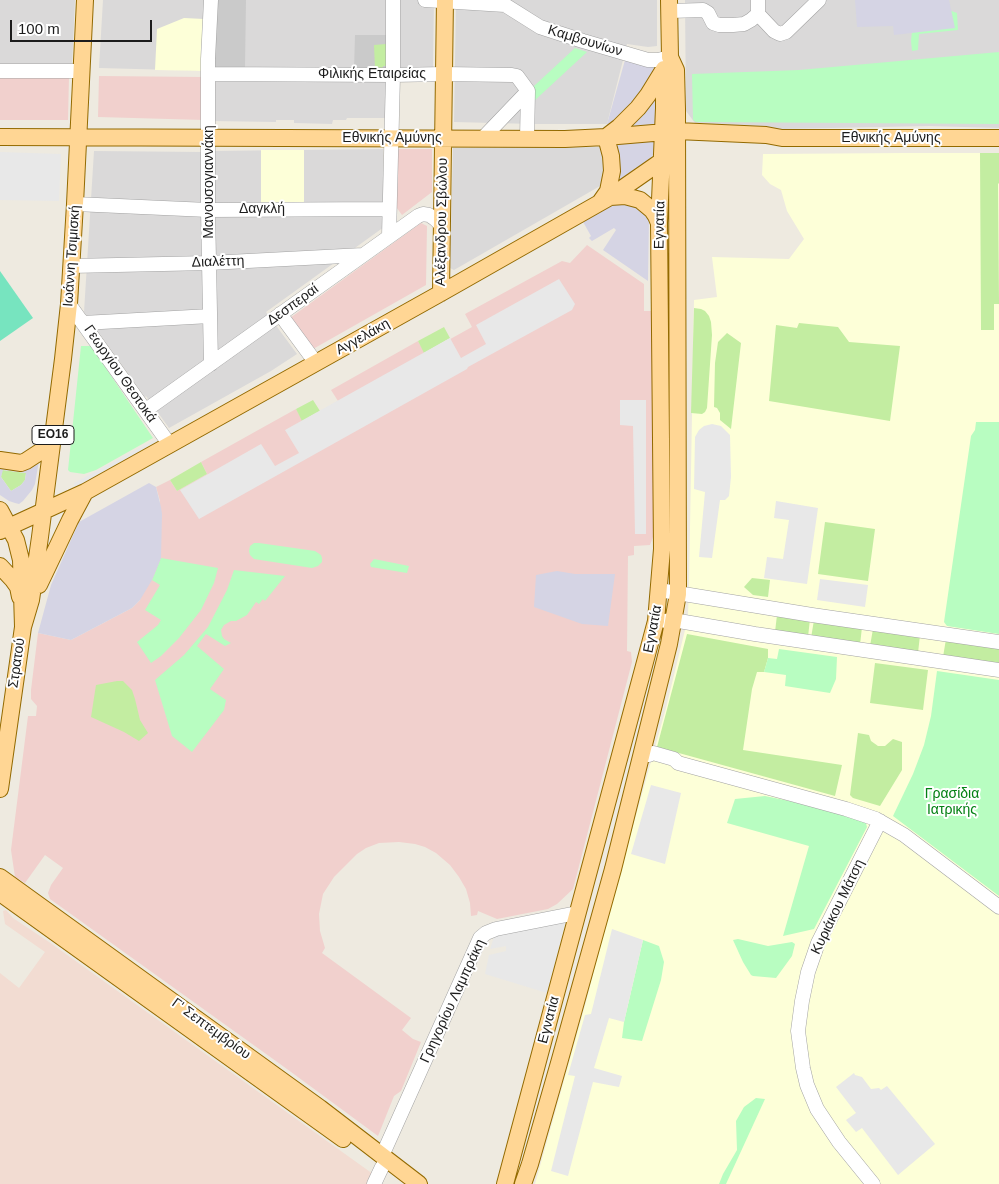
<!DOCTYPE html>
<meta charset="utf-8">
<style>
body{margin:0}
#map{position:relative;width:999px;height:1184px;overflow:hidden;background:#eeeae0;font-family:Helvetica,sans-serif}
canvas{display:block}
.scale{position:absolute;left:10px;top:20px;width:142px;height:22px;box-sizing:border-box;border:2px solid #1c1c1c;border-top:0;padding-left:6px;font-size:15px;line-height:18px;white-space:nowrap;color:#1c1c1c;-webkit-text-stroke:4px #fff;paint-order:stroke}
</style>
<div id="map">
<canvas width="999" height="1184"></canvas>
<div class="scale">100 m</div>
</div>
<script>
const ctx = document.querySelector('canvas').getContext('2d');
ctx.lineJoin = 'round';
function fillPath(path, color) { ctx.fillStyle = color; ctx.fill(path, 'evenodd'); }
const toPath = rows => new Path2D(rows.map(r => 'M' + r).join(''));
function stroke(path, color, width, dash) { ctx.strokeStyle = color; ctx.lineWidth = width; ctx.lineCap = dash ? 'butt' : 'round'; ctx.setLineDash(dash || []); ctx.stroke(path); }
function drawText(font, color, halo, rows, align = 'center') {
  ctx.font = font + ' Helvetica,sans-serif'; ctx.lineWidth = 4; ctx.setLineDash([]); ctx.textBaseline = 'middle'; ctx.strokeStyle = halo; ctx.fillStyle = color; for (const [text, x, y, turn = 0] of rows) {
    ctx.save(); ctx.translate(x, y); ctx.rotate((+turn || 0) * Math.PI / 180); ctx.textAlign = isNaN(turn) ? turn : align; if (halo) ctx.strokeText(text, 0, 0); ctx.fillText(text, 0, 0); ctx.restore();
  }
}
fillPath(toPath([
 [0,0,75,0,72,66,0,65],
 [103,0,434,0,433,68,388,68,387,118,347,118,346,120,333,120,332,124,294,123,294,120,276,120,276,122,211,121,211,71,99,68],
 [456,0,657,0,657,46,648,47,627,44,607,124,533,124,454,122],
 [685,0,999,0,999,128,929,126,782,129,695,123,686,111],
 [606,147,607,182,454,270,450,268,453,148],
 [383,149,384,227,266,312,297,354,271,371,169,428,146,396,145,397,84,312,94,151,203,152,211,151]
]), '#dad9d9');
fillPath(toPath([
 [0,76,69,77,68,120,0,120],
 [99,76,204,77,204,120,98,117],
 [395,149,432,149,432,192,402,215,394,204],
 [421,223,427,226,426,285,313,349,290,318],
 [587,245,644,284,644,311,651,311,654,400,653,537,650,545,634,546,634,555,628,556,627,651,631,652,632,662,573,889,557,904,548,909,497,919,478,911,477,915,471,916,470,903,466,889,459,877,450,865,436,853,425,847,415,844,399,842,379,843,366,848,357,854,334,877,323,894,319,914,320,931,325,948,322,953,411,1018,402,1030,413,1039,421,1042,401,1091,394,1096,378,1136,287,1069,50,899,48,893,51,885,63,868,45,855,25,883,15,877,11,850,28,716,36,716,37,706,31,699,31,690,38,633,71,640,132,608,140,600,160,501,156,487,170,480,177,491,207,474,201,462,260,429,296,409,303,421,338,401,331,390,418,341,425,353,472,327,465,314,562,261,570,263]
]), '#f1d0cd');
fillPath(toPath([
 [184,18,204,19,203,71,155,70,157,29],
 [261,150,304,150,304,205,261,205],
 [907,153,999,153,999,1184,535,1184,586,1002,607,919,666,708,685,630,688,614,689,585,694,300,717,297,712,257,789,259,804,239,787,211,781,190,770,184,762,175,763,154]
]), '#fdffd8');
fillPath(toPath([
 [216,0,246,0,245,67,214,67],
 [355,35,387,35,387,70,354,70]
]), '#cacaca');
fillPath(toPath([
 [6,910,13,918,49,942,373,1174,368,1184,0,1184,0,973,19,988,45,952,5,924,3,911]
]), '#f2dcd2');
fillPath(toPath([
 [386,44,387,66,383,66,383,69,375,69,374,45],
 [980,153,999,153,999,183,998,184,999,304,994,304,994,330,981,330],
 [694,308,701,309,705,311,709,316,711,322,712,335,707,408,705,412,702,414,691,413],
 [799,323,838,327,849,342,900,346,890,421,769,401,776,325,797,328],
 [444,327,450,338,424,353,418,341],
 [727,333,741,343,731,429,720,420,720,413,717,408,714,407,715,363,718,342],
 [313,400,320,411,302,421,296,409],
 [201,462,207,474,177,491,170,480],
 [2,470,26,473,25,480,21,485,11,491,1,477],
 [825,522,875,529,868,581,818,574],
 [752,578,770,580,768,597,753,595,744,587],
 [777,615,810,619,808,637,775,632],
 [814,620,862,627,860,645,811,638],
 [873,629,920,635,918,653,870,646],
 [687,634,768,649,768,658,764,672,757,672,752,689,743,750,842,765,835,796,657,747],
 [946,639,999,647,999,665,943,657],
 [875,663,928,670,923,710,870,703],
 [117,681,123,681,132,690,135,699,140,720,148,733,139,741,124,732,91,717,96,685],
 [858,733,869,735,871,741,878,746,885,746,893,739,902,742,902,770,880,806,853,798,850,795]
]), '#c3eda1');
fillPath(toPath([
 [946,9,957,13,958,30,919,34,918,50,912,51,911,41,912,31],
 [575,48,587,52,533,102,534,86],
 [999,52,999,124,703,122,696,122,693,120,692,74,799,70],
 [81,346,91,346,153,438,96,470,84,474,70,472,68,470],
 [976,422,999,422,999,634,947,626,944,622,971,436,975,430],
 [254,543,259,543,315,551,321,555,322,558,322,562,318,566,312,568,254,559,250,555,249,551,250,546],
 [161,558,218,568,214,583,201,610,179,638,161,656,151,663,137,642,158,625,161,620,145,610,160,585,152,580],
 [374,559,409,566,407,573,371,567,370,564],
 [234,570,285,576,265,601,263,599,259,604,256,602,247,615,236,621,231,621,224,625,221,630,222,636,224,639,231,643,225,646,206,634,197,646,224,669,210,689,226,700,224,710,192,752,172,736,155,680,184,655,208,627,227,590],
 [779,649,837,657,836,679,830,693,785,686,786,675,764,672,768,658,777,659],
 [937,671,999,680,999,896,893,816,913,774,924,745,931,716],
 [765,796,794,802,865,820,867,827,814,929,783,936,809,846,727,823,735,799],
 [738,939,768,946,792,942,795,944,792,956,776,978,753,976,751,975,743,962,733,940],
 [643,940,659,946,664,962,661,980,642,1041,622,1038,624,1022],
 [756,1098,765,1099,726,1184,719,1184,723,1174,737,1150,736,1121,744,1107]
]), '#b8fdc1');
fillPath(toPath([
 [0,271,33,318,0,341]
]), '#77e4bf');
fillPath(toPath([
 [0,152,61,154,59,201,0,200],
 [559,279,575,304,572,310,468,367,467,369,199,519,180,490,261,444,275,466,299,453,285,430,450,338,461,358,486,344,476,325],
 [620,400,646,400,646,534,635,534,633,426,620,425],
 [712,424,721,426,730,435,731,477,729,496,725,500,720,500,712,558,699,557,705,492,694,489,695,437,699,430,704,426],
 [155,440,159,445,75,491,74,483],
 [776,501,818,508,807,584,764,578,767,557,783,559,789,520,774,518],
 [820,579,868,585,865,607,817,600],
 [651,785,681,793,665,864,631,854],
 [566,920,547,993,485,974,489,955,506,951,506,946,490,949,495,934],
 [612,929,643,940,624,1022,609,1018,594,1068,622,1076,619,1087,593,1082,568,1176,551,1171,575,1076,568,1075,585,1015,591,1014],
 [854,1073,855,1075,862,1077,871,1089,879,1088,881,1090,887,1086,935,1144,898,1175,862,1128,856,1132,846,1120,856,1113,836,1087]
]), '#e8e8e8');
fillPath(toPath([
 [855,0,949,0,955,28,894,35,893,26,857,27],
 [627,53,658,59,655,147,653,155,648,161,608,191,606,137,607,124],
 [617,201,636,203,649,218,648,281,603,250,616,230,614,228,592,241,589,238,591,236,582,220],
 [40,455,35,484,32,490,23,501,19,504,15,503,9,501,0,495,0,462],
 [3,470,26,473,25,480,21,485,11,491,1,477],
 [149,483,156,487,161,507,162,514,161,558,152,580,140,600,132,608,71,640,38,633,51,585,79,522],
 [557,571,575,574,615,574,608,626,582,624,534,607,536,575]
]), '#d5d4e4');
const minor = toPath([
 [425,0,505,5,540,27,583,41,648,60,658,60,670,57],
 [758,0,758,14,774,31,780,34,786,32,819,0],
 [670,11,703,10,708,13,713,23,719,25,733,25,744,24,751,20,758,14],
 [0,71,82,71],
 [209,74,393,75,444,74,512,75,517,76,528,91],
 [483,138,528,91],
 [527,138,528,91],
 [75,204,208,210,389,209],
 [389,236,393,75,393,0],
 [71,266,209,263,363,255],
 [69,304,170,445],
 [280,314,316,363],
 [83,323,210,316],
 [211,364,208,210,208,59,211,0],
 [146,410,418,216,423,214,429,215,435,219,442,226],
 [659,590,812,615,999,642],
 [665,621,673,620,755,634,999,670],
 [649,755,653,753,674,759,678,763,846,809,876,819,904,835,999,907],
 [382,1156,480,938,486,933,496,929,577,913],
 [374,1184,382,1167],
 [873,1184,839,1142,817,1109,807,1085,803,1068,798,1031,802,1001,808,972,818,943,880,821]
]);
const major = toPath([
 [0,137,565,139,606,137,677,131,766,135,782,138,999,138],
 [606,137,619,127,638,108,648,95,664,69],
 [610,197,625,196,640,200,652,210,656,216,659,223],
 [601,201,608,191,612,171,611,156,606,137],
 [441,293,445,0],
 [0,460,21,463,26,461,52,444],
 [0,510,16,540,21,560,23,627,0,789],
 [0,531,85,492,441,293,610,197,666,158],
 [0,566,13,580,18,587,20,597],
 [39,585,70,520,85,492],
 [23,627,31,600,40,537,63,359,69,304,75,204,85,0],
 [0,877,320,1108,419,1184],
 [0,893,343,1139],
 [505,1184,656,621,662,549,659,223,664,108,664,69],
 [523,1184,530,1164,559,1063,613,869,669,644,678,594,677,109,676,70,670,57,669,0]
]);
stroke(minor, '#a3a3a3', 15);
stroke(major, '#936a00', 18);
stroke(minor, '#fff', 14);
stroke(major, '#ffd694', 16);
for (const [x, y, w] of [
 [53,435,42]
]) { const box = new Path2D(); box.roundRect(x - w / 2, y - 9.5, w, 19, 4); ctx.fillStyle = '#fff'; ctx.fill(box); stroke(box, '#1c1c1c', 1); }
drawText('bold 12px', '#1c1c1c', null, [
 ["ΕΟ16",53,435]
]);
drawText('14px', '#1c1c1c', '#fff', [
 ["Καμβουνίων",585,41,17],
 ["Φιλικής Εταιρείας",372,74],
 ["Εθνικής Αμύνης",392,138],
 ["Εθνικής Αμύνης",891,138],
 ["Μανουσογιαννάκη",209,182,-90],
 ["Δαγκλή",262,209],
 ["Αλέξανδρου Σβώλου",442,222,-89],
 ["Εγνατία",660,225,-89],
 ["Ιωάννη Τσιμισκή",72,256,-86],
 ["Διαλέττη",218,262,-2],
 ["Δεσπεραί",293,305,-36],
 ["Αγγελάκη",363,337,-29],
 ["Γεωργίου Θεοτοκά",120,374,55],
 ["Εγνατία",653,629,-79],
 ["Στρατού",17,663,-82],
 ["Κυριάκου Μάτση",838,907,-64],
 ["Γρηγορίου Λαμπράκη",453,1001,-65],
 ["Εγνατία",549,1020,-75],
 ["Γ' Σεπτεμβρίου",211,1029,36]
]);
drawText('14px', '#038013', '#fff', [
 ["Γρασίδια",952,794],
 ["Ιατρικής",952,810]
]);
</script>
